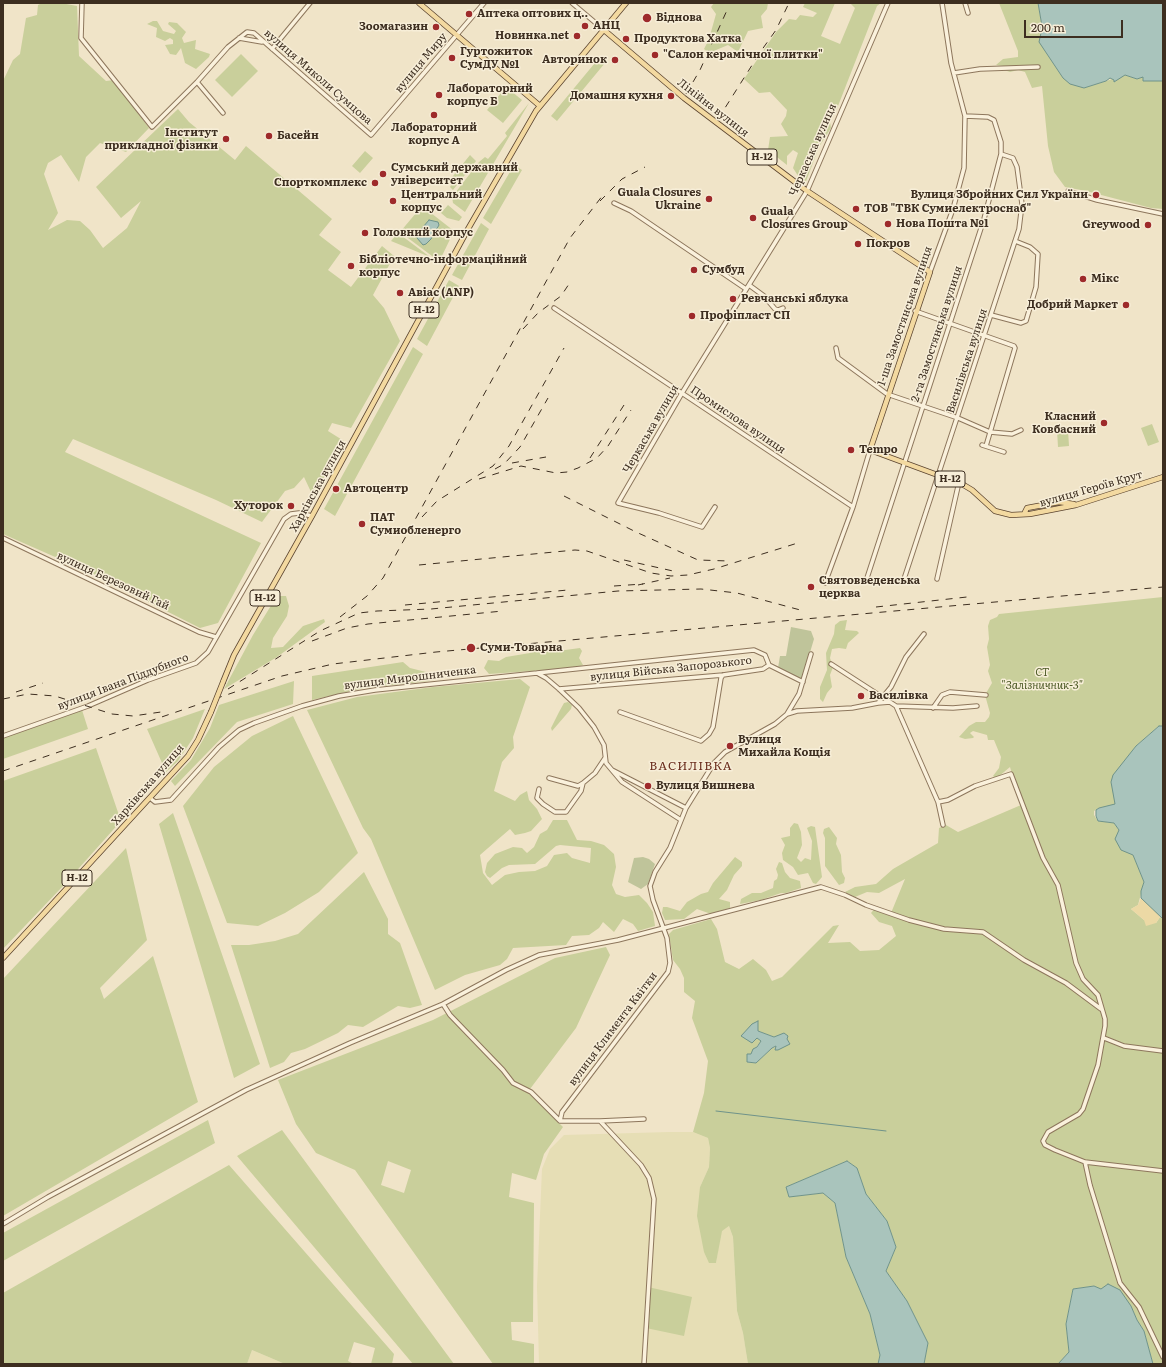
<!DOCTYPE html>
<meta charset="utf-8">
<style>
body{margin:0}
#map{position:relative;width:1166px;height:1367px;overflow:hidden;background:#f0e4c8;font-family:Literata,serif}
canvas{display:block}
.frame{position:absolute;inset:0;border:4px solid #3d2e20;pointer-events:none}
.scale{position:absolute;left:1024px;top:20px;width:99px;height:18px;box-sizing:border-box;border:2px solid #3d2e20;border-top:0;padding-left:5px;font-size:12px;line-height:14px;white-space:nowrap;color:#3d2e20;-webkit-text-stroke:3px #f7eed8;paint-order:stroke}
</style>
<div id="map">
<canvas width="1166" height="1367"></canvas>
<div class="frame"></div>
<div class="scale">200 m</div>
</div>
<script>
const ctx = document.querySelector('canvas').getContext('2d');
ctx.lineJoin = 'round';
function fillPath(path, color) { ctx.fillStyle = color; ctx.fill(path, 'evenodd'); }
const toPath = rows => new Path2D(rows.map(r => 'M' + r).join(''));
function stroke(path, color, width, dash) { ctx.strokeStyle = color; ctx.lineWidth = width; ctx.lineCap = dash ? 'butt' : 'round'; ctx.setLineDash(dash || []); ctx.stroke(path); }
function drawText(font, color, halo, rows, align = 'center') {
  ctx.font = font + ' Literata,serif'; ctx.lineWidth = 3; ctx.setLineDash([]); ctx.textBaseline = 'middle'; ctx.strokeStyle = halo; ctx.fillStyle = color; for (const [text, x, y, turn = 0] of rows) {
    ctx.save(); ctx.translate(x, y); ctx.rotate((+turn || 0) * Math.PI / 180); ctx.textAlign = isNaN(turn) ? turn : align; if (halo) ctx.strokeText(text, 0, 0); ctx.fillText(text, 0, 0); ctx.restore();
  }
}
fillPath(toPath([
 [669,1132,693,1132,708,1138,710,1148,709,1167,700,1187,716,1263,721,1231,729,1226,733,1237,737,1311,743,1333,748,1364,539,1364,537,1286,542,1169,550,1149,564,1135],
 [252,1350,285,1364,247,1364]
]), '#e6deb5');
fillPath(toPath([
 [42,3,61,3,77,6,79,56,106,81,114,80,149,128,126,152,100,143,86,157,79,182,61,155,48,163,44,174,58,213,48,230,67,220,80,221,90,230,103,248,127,228,141,201,121,218,96,187,178,109,189,122,235,160,246,146,332,219,319,235,341,252,328,270,351,287,382,246,394,256,373,295,384,308,400,341,351,428,332,423,328,431,344,441,316,492,311,492,304,477,294,488,285,491,262,522,216,500,73,439,65,452,261,543,218,623,200,628,87,571,3,534,3,81,13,60,20,54,26,18,37,15,38,5],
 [714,3,768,3,767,9,761,16,763,28,748,31,738,52,728,45,709,53,704,49,709,39,716,14,711,7],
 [805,3,835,3,821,36,840,44,855,8,850,3,881,3,877,6,838,106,830,122,831,128,819,147,805,184,802,182,793,168,798,153,793,150,787,156,787,165,768,150,770,137,788,136,781,124,786,116,787,110,770,92,759,93,744,79,776,32,789,19,796,20,800,15,813,17,817,13,803,7],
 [999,3,1038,3,1042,27,1039,31,1041,33,1045,51,1063,78,1084,88,1125,75,1137,79,1144,76,1144,81,1163,81,1163,209,1151,208,1086,191,1065,187,1054,172,1048,146,1042,86,1032,88,1025,72,1018,70,1010,72,1004,70,1003,66,996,65,1003,59,1018,57,1018,51],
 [153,21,157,21,163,31,174,34,176,31,168,24,169,22,177,23,186,32,182,38,184,43,196,40,195,49,210,54,209,57,196,69,185,63,181,48,176,55,170,54,165,45,173,44,173,40,170,38,165,41,156,37,157,28,147,24],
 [241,54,258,71,232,97,215,80],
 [599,58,605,63,557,121,551,116],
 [506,87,522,100,503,123,487,110],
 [529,103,509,137,465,212,453,203,452,197,479,162,485,157,488,159,507,136,505,133],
 [365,151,373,158,360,173,352,166],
 [470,155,476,161,453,190,450,187,452,184,449,181],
 [514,165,522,170,491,224,483,218],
 [448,205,462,217,459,221,447,218,441,213],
 [422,206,454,231,440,260,436,259,400,232],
 [481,223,489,229,462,280,452,275],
 [398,233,430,257,391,241],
 [449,280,459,286,427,346,417,339],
 [413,347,423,354,335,516,324,509],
 [1152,424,1159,442,1148,446,1141,428],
 [1057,430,1068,430,1069,446,1058,447],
 [280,596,286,596,289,606,287,616,273,638,271,648,283,647,303,626,324,619,325,622,277,657,224,689,253,635,275,599],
 [1163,597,1163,726,1159,726,1136,746,1111,782,1115,794,1115,805,1099,808,1094,811,1094,815,1098,821,1114,823,1119,830,1121,849,1133,855,1144,882,1138,905,1131,909,1144,920,1156,923,1160,917,1163,919,1163,1364,1153,1364,1144,1331,1137,1320,1131,1306,1094,1286,1073,1289,1066,1324,1069,1352,1058,1364,924,1364,928,1343,907,1301,886,1271,896,1247,887,1221,866,1194,857,1168,847,1161,786,1187,789,1197,823,1193,835,1203,846,1257,870,1314,880,1355,878,1364,748,1364,743,1333,737,1311,733,1237,729,1226,722,1231,716,1263,709,1263,704,1252,697,1216,700,1187,709,1167,710,1148,708,1138,693,1132,704,1093,708,1061,692,1018,695,1001,684,992,684,978,680,969,673,960,669,934,673,930,711,919,717,929,725,962,739,969,753,959,766,970,772,981,782,977,833,926,839,925,828,943,850,942,860,951,879,950,896,936,892,926,879,922,871,913,876,907,891,913,905,879,879,893,867,892,855,897,845,892,855,887,876,884,893,869,938,843,939,828,946,825,958,832,1021,805,1010,767,998,777,994,777,993,776,999,768,1001,757,994,740,988,740,987,735,973,731,970,733,974,737,973,738,965,739,959,737,969,726,976,722,985,722,989,717,990,713,985,695,992,683,988,671,990,665,987,647,989,639,988,626,990,620,997,617,999,614],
 [752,1025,757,1027,758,1031,774,1037,782,1035,790,1043,772,1048,756,1063,747,1062,747,1054,751,1054,761,1041,757,1038],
 [847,620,845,630,857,631,859,633,848,643,846,649,839,648,832,649,830,658,833,667,830,675,832,687,827,693,823,702,820,699,820,687,827,670,826,653,834,634,835,625,840,621],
 [544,648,558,651,580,648,582,651,579,658,583,665,575,668,489,674,484,668,488,660,499,661,506,657,530,653],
 [403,662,410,668,426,672,430,681,364,688,312,700,312,676],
 [520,679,530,687,513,737,514,748,502,762,494,791,515,801,520,795,527,791,529,800,537,809,542,819,531,831,525,833,515,835,510,829,480,855,483,873,492,885,505,875,519,872,535,871,547,866,554,855,567,853,572,858,590,863,591,848,560,845,556,846,535,864,509,865,502,868,490,878,487,876,485,872,487,863,495,854,513,847,522,848,527,853,534,847,540,834,547,830,553,820,567,820,577,840,591,841,604,845,614,854,616,867,612,885,616,894,625,897,639,895,647,903,653,912,655,926,638,931,633,924,623,919,614,932,603,922,599,928,589,935,572,936,566,945,513,948,507,959,500,965,465,975,435,990,371,839,363,828,307,710,357,697,433,687],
 [294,681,293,704,237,722,175,786,171,781,191,760,210,728,219,705],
 [568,702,572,705,571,709,552,731,551,728,559,712,564,703],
 [205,709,193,738,178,761,166,772,147,729],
 [82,710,88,729,3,759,3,737],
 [293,716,358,853,319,892,285,913,258,926,227,923,183,806,214,767,252,736],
 [96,748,121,821,63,886,3,949,3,781],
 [173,813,260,1064,234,1078,159,824],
 [794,823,798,824,801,832,802,845,797,858,801,862,805,858,811,860,812,841,807,828,811,826,815,827,822,877,816,884,813,883,808,873,798,875,793,867,783,860,782,853,785,845,781,838,790,836,790,828],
 [829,827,837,838,836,844,841,855,842,872,845,878,844,883,839,885,825,866,825,838,823,833,824,829],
 [126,848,147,940,100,988,104,999,153,956,198,1102,3,1216,3,979],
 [735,857,742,862,742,866,734,875,727,890,719,899,730,902,730,908,711,914,697,909,684,919,665,920,662,913,663,907,667,907,680,911,687,902,701,894,708,892,713,883],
 [779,862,782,863,785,872,790,878,800,881,801,888,786,893,781,893,761,900,740,904,741,899,752,893,761,893,773,888,774,881,777,879,778,875,776,869],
 [364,872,388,919,388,934,400,943,422,1005,410,1008,398,1006,363,1027,348,1025,338,1033,305,1049,291,1053,284,1062,270,1068,231,945,249,945,275,941,298,934],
 [606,947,610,955,576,1028,530,1089,533,1097,563,1127,544,1154,536,1180,512,1173,509,1197,534,1203,533,1322,511,1322,512,1340,534,1344,534,1364,493,1364,355,1170,316,1153,296,1124,278,1080,433,1020,555,958],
 [388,1161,411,1170,404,1193,381,1185],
 [208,1120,215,1143,3,1261,3,1233],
 [282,1130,454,1364,413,1364,237,1156],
 [229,1165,394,1354,392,1364,371,1364,375,1348,354,1342,348,1361,354,1364,285,1364,252,1350,247,1364,3,1364,3,1293],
 [648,1287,692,1297,684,1336,646,1328]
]), '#c9cf9b');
fillPath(toPath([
 [1141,898,1157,911,1160,917,1156,923,1146,926,1144,920,1131,909,1138,905]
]), '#ecd9a5');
fillPath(toPath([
 [791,627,811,631,814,639,802,679,778,668,780,656,786,656],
 [643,857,649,859,655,864,648,884,641,889,628,882,634,858]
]), '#bfc49a');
const water = toPath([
 [1038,3,1163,3,1163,81,1143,81,1143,77,1137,79,1125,75,1114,82,1114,80,1110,78,1106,81,1084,88,1070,84,1063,78,1039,42,1041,33,1038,28,1042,26,1038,3],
 [429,220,438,222,439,225,431,239,426,244,423,245,417,238,417,234,429,220],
 [1159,726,1163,726,1163,919,1141,898,1141,891,1144,882,1133,855,1121,850,1115,839,1119,830,1114,823,1098,821,1096,816,1096,810,1099,808,1115,804,1111,782,1113,775,1136,746,1159,726],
 [758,1021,758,1031,774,1037,784,1033,788,1036,787,1039,790,1044,778,1050,775,1050,776,1046,772,1048,756,1063,747,1062,747,1054,751,1054,753,1049,757,1047,761,1041,757,1038,752,1043,741,1036,752,1024,758,1021],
 [847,1161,857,1168,866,1194,887,1221,896,1247,886,1271,907,1301,928,1343,924,1364,878,1364,880,1355,870,1314,846,1257,835,1203,823,1193,789,1197,786,1187,847,1161],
 [1108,1284,1120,1290,1131,1306,1137,1320,1144,1331,1153,1364,1058,1364,1069,1352,1066,1324,1073,1289,1094,1286,1101,1289,1108,1284]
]);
fillPath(water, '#a9c4bc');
stroke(water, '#6f938a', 1);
stroke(toPath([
 [716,1111,886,1131]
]), '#6f938a', 1);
const minor = toPath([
 [82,3,81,38,152,127,197,82,228,47,247,32,254,33,371,135,484,3],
 [572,3,604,30],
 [965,3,968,13],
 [239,38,262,42],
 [272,49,310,3],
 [954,73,980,69,1038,67],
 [197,82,223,113],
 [1068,191,1097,200,1163,214],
 [614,203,631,211,746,289],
 [930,272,953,209,964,168,965,116,951,63,942,3],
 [749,285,764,296,775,309,778,310,783,308],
 [554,308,853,507],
 [915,311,1014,346,1015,348,986,446],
 [991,315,1021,323,1026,321,1036,287,1038,254,1030,247,1015,241],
 [836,348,838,358,887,394,958,418,990,432,1012,434,1021,430],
 [982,445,1004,452],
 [715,507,702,527,659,513,618,503,682,393,807,191,888,3],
 [3,538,199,632,216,637],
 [904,579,1019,229,1022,204,1017,167,1013,158,1001,154],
 [937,579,959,482],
 [866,581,984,219,1001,154,1001,142,994,120,988,117,965,116],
 [825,583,853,507,870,450],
 [831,664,896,706,938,802,943,825],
 [537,673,754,650,765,655,769,665],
 [559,689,723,675,763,669,769,665,803,682],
 [878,703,890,702],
 [896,706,953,708,977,706],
 [933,708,942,695,950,692,986,695],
 [620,712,701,741,709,734,713,727,721,678,723,675],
 [787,714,797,711,852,708,878,703,891,687,906,657,924,634],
 [3,736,88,706,148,680,196,663,208,652,284,519,291,514,299,513,312,516],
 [612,770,686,808],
 [549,778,578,786,583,783],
 [539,789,537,798,543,804,555,812,566,812,581,791,583,783,595,773,605,758],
 [150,798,155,802,171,800,219,747,239,730,254,723,302,706,339,696,375,690,537,673,546,678,559,689,579,708,594,727,604,745,606,763,622,782,681,820],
 [938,802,948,800,975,786,1011,774,1043,858,1058,885,1076,963,1083,979,1098,995,1105,1019,1105,1026,1098,1065,1083,1109,1079,1114,1048,1132,1043,1141,1045,1145,1055,1150,1085,1162,1090,1185,1120,1283,1139,1307,1163,1357],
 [443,1004,450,1015,503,1070,513,1083,531,1092,560,1121,600,1121,641,1165,649,1178,654,1199,644,1364],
 [1104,1038,1124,1046,1163,1051],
 [560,1121,562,1112,668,972,670,963,667,938,653,900,650,886,655,872,670,848,686,808,714,763,725,752,775,724,787,714,799,694,811,654],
 [600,1121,644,1119],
 [1085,1162,1163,1171],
 [3,1224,48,1197,246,1090,350,1043,443,1004,506,970,539,955,618,940,821,887,845,895,866,905,909,920,944,929,983,932,1024,960,1066,983,1101,1009]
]);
const major = toPath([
 [419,3,540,106],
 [604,30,684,98,807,191,930,272,870,450,962,484,972,490,995,511,1011,515,1030,514,1076,505,1163,477],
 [1024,514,1027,508,1059,502,1074,504],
 [223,682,234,655,312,516,468,229,536,111,626,3],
 [3,958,188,756,198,740,211,712]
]);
stroke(minor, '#8d765c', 5.5);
stroke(major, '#5b4430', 6);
stroke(minor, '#faf1dc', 3.5);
stroke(major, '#f3d9a0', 4.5);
stroke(toPath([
 [686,94,700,70,728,8],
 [718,119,761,51,776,30,789,3],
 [600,201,622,179,645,167],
 [523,329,538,313,561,296,571,281],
 [590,458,624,405],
 [512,463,546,457],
 [495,469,504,464,520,447,548,398],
 [479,479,521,466,556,473,567,472,578,468,597,458,608,446,631,410],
 [564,496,636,532,698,560,729,561],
 [422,517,437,501,493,466,509,446,564,348],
 [624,560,673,571],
 [419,565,575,550,587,551,651,573,671,576,688,575,714,569,801,542],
 [638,585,670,578],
 [614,586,643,584],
 [405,605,568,590],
 [876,607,967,597],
 [340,617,367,596,383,578,570,238,603,195],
 [312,641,347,628,368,624,503,611],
 [228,689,320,631,359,613,377,611,431,609,618,591,701,589,737,593,804,611],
 [16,692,43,683],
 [3,699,28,694,55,696,112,714,133,716,161,712],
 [3,771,282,676,333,664,436,652,1163,587]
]), '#3d2e20', 1, [7, 7]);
const majorBridge = toPath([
 [211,712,223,682]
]);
stroke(majorBridge, '#5b4430', 6, []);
stroke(majorBridge, '#f3d9a0', 4.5);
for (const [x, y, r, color] of [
 [469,14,4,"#9e2a2b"],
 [647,18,5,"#9e2a2b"],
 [585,26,4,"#9e2a2b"],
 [436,27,4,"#9e2a2b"],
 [577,36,4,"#9e2a2b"],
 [626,39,4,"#9e2a2b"],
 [655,55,4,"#9e2a2b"],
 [452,58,4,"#9e2a2b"],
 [615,60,4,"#9e2a2b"],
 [439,95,4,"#9e2a2b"],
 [671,96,4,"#9e2a2b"],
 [434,115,4,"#9e2a2b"],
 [269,136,4,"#9e2a2b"],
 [226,139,4,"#9e2a2b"],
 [383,174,4,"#9e2a2b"],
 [375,183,4,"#9e2a2b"],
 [1096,195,4,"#9e2a2b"],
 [709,199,4,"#9e2a2b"],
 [393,201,4,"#9e2a2b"],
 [856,209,4,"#9e2a2b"],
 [753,218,4,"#9e2a2b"],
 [888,224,4,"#9e2a2b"],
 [1148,225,4,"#9e2a2b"],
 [365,233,4,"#9e2a2b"],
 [858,244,4,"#9e2a2b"],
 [351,266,4,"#9e2a2b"],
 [694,270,4,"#9e2a2b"],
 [1083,279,4,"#9e2a2b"],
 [400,293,4,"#9e2a2b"],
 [733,299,4,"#9e2a2b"],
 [1126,305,4,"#9e2a2b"],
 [692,316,4,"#9e2a2b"],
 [1104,423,4,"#9e2a2b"],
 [851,450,4,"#9e2a2b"],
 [336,489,4,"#9e2a2b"],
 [291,506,4,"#9e2a2b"],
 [362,524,4,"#9e2a2b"],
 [811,587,4,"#9e2a2b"],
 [471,648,5,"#9e2a2b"],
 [861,696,4,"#9e2a2b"],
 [730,746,4,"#9e2a2b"],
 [648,786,4,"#9e2a2b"]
]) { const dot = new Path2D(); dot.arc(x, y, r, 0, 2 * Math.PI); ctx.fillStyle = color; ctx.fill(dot); stroke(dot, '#f7eed8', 1.5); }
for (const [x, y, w] of [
 [762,157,30],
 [424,310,30],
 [950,479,30],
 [265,598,30],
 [77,878,30]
]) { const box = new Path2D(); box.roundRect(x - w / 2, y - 8, w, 16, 3); ctx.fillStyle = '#f7eed8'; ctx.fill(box); stroke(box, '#3d2e20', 1); }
drawText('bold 10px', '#3d2e20', null, [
 ["Н-12",762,157],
 ["Н-12",424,310],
 ["Н-12",950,479],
 ["Н-12",265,598],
 ["Н-12",77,878]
]);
drawText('bold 11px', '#3d2e20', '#f7eed8', [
 ["Аптека оптових ц..",477,14],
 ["Віднова",656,18],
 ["АНЦ",593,26],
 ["Зоомагазин",428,27,"right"],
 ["Новинка.net",569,36,"right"],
 ["Продуктова Хатка",634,39],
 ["Гуртожиток",460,52],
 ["СумДУ №1",460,65],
 ["\"Салон керамічної плитки\"",663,55],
 ["Авторинок",607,60,"right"],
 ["Лабораторний",447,89],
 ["корпус Б",447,102],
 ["Домашня кухня",663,96,"right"],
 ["Лабораторний",434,128,"center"],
 ["корпус А",434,141,"center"],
 ["Інститут",218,133,"right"],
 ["прикладної фізики",218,146,"right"],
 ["Басейн",277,136],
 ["Сумський державний",391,168],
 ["університет",391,181],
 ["Спорткомплекс",367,183,"right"],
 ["Guala Closures",701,193,"right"],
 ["Ukraine",701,206,"right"],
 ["Центральний",401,195],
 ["корпус",401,208],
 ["Вулиця Збройних Сил України",1088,195,"right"],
 ["ТОВ \"ТВК Сумиелектроснаб\"",864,209],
 ["Guala",761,212],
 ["Closures Group",761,225],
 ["Нова Пошта №1",896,224],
 ["Greywood",1140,225,"right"],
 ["Головний корпус",373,233],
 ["Покров",866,244],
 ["Бібліотечно-інформаційний",359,260],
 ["корпус",359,273],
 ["Сумбуд",702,270],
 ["Мікс",1091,279],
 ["Авіас (ANP)",408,293],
 ["Ревчанські яблука",741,299],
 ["Добрий Маркет",1118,305,"right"],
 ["Профіпласт СП",700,316],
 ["Класний",1096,417,"right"],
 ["Ковбасний",1096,430,"right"],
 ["Tempo",859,450],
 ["Автоцентр",344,489],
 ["Хуторок",283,506,"right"],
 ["ПАТ",370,518],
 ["Сумиобленерго",370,531],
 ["Святовведенська",819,581],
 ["церква",819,594],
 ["Суми-Товарна",480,648],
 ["Василівка",869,696],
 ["Вулиця",738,740],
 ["Михайла Кощія",738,753],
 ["Вулиця Вишнева",656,786]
], 'left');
drawText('11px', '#3d2e20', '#f7eed8', [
 ["вулиця Миру",421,63,-50],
 ["вулиця Миколи Сумцова",318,77,41],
 ["Лінійна вулиця",713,108,38],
 ["Черкаська вулиця",813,150,-66],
 ["1-ша Замостянська вулиця",905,316,-71],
 ["2-га Замостянська вулиця",937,334,-72],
 ["Василівська вулиця",967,361,-72],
 ["Промислова вулиця",738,420,34],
 ["Черкаська вулиця",651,429,-60],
 ["Харківська вулиця",318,486,-61],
 ["вулиця Героїв Крут",1091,489,-16],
 ["вулиця Березовий Гай",113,581,25],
 ["вулиця Війська Запорозького",671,669,-6],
 ["вулиця Мирошниченка",410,678,-7],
 ["вулиця Івана Піддубного",123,682,-21],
 ["Харківська вулиця",148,785,-49],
 ["вулиця Климента Квітки",613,1029,-53]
]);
drawText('italic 11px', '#4d5a26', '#f7eed8', [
 ["СТ",1042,673],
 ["\"Залізничник-3\"",1042,686]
]);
ctx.letterSpacing = '1px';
drawText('12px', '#6b2e1e', '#f7eed8', [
 ["ВАСИЛІВКА",691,766]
]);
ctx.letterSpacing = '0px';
</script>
